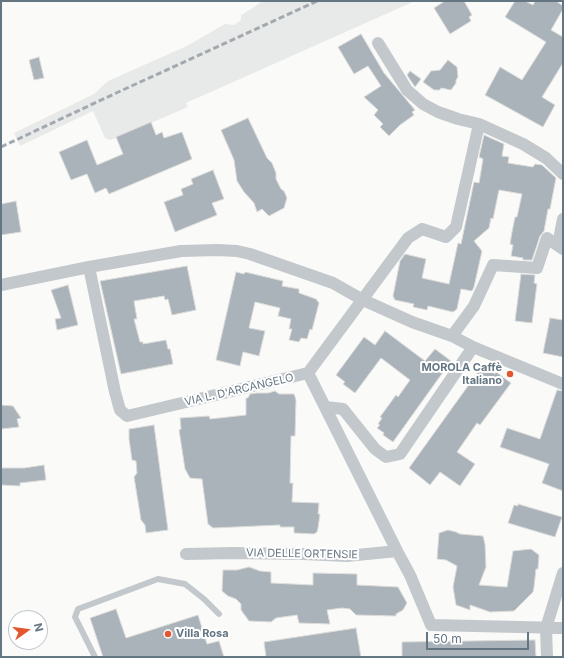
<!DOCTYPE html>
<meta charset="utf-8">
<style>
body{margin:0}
#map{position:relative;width:564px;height:658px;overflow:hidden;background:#fafaf8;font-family:Inter,sans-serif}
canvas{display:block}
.frame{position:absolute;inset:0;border:2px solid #657683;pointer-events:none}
.north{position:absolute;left:8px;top:610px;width:40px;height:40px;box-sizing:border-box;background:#fff;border:1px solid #c1c8cd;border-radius:50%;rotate:76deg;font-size:11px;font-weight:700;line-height:16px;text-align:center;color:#657683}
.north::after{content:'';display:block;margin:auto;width:14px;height:18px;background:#e4572e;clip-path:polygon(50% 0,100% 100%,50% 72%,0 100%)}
.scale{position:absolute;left:426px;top:632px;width:103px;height:18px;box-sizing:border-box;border:2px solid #657683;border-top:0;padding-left:5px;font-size:12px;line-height:14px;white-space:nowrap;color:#657683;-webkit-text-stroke:3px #fff;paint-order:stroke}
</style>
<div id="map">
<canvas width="564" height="658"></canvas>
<div class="frame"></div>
<div class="north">N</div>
<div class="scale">50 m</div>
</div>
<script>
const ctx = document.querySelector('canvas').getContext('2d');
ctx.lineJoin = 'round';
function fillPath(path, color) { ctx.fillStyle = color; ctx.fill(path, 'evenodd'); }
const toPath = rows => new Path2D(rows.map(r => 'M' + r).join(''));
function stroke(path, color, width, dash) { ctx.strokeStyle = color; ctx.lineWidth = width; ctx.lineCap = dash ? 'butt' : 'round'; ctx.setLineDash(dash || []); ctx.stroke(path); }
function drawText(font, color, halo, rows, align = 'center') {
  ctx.font = font + ' Inter,sans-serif'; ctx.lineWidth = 4; ctx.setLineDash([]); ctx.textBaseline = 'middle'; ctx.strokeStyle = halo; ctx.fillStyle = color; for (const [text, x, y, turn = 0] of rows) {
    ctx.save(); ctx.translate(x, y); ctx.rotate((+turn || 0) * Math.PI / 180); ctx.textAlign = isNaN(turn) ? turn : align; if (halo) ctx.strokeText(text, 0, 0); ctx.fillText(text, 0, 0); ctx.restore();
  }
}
fillPath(toPath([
 [263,1,415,1,186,103,188,107,111,140,105,138,93,111,20,146,14,133,94,94,108,81,187,46,225,24,234,25,241,20,241,15,243,14]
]), '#e8e9e9');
const building = toPath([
 [445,1,464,1,472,15,469,17,471,21,450,34,434,8,445,1],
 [515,1,525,1,533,5,535,1,556,1,563,6,563,9,551,30,563,37,563,63,542,97,555,105,543,127,485,95,500,67,522,80,546,42,505,17,515,1],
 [361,34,384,73,415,110,412,112,414,115,400,125,389,136,380,127,383,124,374,115,378,110,364,97,381,86,368,66,354,74,338,47,361,34],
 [39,57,44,78,34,80,29,60,39,57],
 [448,60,457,67,458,77,456,80,456,83,451,90,441,88,440,90,434,90,423,82,431,71,440,70,448,60],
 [410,71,421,79,415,87,407,75,410,71],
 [248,118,267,158,272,163,276,173,276,179,281,189,284,191,287,198,284,208,269,216,262,209,257,212,254,203,244,192,237,181,234,160,221,130,248,118],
 [151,122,156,135,162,132,164,138,182,132,192,159,109,194,106,188,95,193,87,174,71,180,59,152,87,140,97,165,123,154,116,137,151,122],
 [484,135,504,144,502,156,509,157,508,163,533,167,535,164,542,165,556,178,550,209,548,209,544,231,540,236,532,260,523,260,523,258,511,256,513,245,510,244,512,232,515,217,517,217,522,194,499,190,493,219,491,218,489,228,474,241,482,251,474,287,472,291,461,289,457,309,453,312,428,306,427,310,413,307,414,304,395,300,393,296,400,261,405,254,426,259,422,278,449,284,458,243,461,244,474,182,479,183,483,159,479,157,484,135],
 [213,170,224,199,212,203,217,215,175,232,164,202,183,195,181,189,193,184,191,179,213,170],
 [16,201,21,232,1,235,1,204,16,201],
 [187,266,196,310,172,315,168,299,165,300,164,296,134,301,137,319,134,319,140,342,143,342,143,344,166,340,168,349,170,349,173,364,121,374,100,281,187,266],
 [236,272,244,274,245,272,283,281,282,286,299,289,299,293,316,299,319,303,312,330,310,329,307,339,301,338,299,342,289,340,292,329,289,329,291,319,278,316,280,308,255,302,249,328,265,331,259,356,243,352,240,366,216,360,236,272],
 [521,274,535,275,534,283,537,284,532,323,515,321,521,274],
 [68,285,78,325,57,330,55,319,61,318,51,290,68,285],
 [550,318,563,320,563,357,543,353,550,318],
 [385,331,425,361,435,349,451,361,393,442,383,435,384,433,377,428,380,425,378,424,382,418,380,417,396,395,398,397,410,380,381,358,355,393,343,384,345,382,336,375,364,337,375,345,385,331],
 [483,365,495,374,496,372,511,383,480,425,477,423,457,452,475,464,460,486,440,472,430,485,409,468,483,365],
 [557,390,563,391,563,491,542,483,549,464,500,447,507,428,540,439,557,390],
 [275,391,279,394,294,394,296,400,295,436,291,436,290,483,293,483,292,502,319,503,318,514,320,514,318,528,317,532,314,534,294,533,294,527,280,527,280,525,213,528,208,524,202,479,190,478,185,469,179,430,181,429,180,418,209,416,210,419,246,415,246,398,248,398,250,394,257,393,268,393,275,391],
 [1,405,13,406,21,418,17,419,19,427,1,429,1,405],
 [154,425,168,530,146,533,145,525,141,520,134,477,137,473,136,461,132,460,129,439,129,429,154,425],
 [44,465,46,480,20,483,20,486,1,485,1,468,24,468,44,465],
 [518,504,562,517,555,537,508,523,514,505,518,506,518,504],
 [448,530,456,532,460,534,483,536,485,544,486,567,479,585,507,587,513,551,531,549,539,555,538,569,536,569,534,587,533,592,514,611,490,612,470,605,470,610,456,605,453,587,457,566,446,560,437,559,439,533,448,530],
 [249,567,260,571,271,572,271,583,313,585,313,573,357,574,357,585,398,587,407,603,403,610,396,614,396,616,356,615,350,609,342,608,327,610,330,624,299,623,297,615,276,618,271,622,249,621,241,610,241,604,236,599,228,596,222,591,223,570,237,570,249,567],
 [116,609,126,638,198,615,207,644,219,641,224,657,103,657,90,618,116,609],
 [356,628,361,657,266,657,264,642,356,628],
 [535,640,536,657,402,657,402,642,535,640]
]);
fillPath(building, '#aab3b9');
stroke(building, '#dcdcda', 1);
stroke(toPath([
 [95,657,75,617,78,609,158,579,185,584,204,599,219,614]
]), '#c3c8cc', 6);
stroke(toPath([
 [378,43,407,90,423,104,438,112,458,119,479,124],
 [558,245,563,219],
 [89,267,115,392,120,410,127,416,308,373],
 [1,285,89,267,181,251,218,250,237,251,250,254,333,283,363,300,412,322,452,336,473,347,563,384],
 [452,336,474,306,493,265,537,268,547,238,563,249],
 [308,373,408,238,422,229,446,237,456,227,479,124,523,144,546,158,563,174],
 [308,373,397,551,410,575,431,625,563,628],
 [326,407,343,409,375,449,386,457,400,454,473,347],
 [186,554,233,553,303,554,347,556,397,551],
 [547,657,546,628,563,573]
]), '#c3c8cc', 12);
stroke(toPath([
 [1,147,114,94,317,1]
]), '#a2aab0', 3, [6, 3]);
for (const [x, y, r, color] of [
 [510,374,4,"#e4572e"],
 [168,634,4,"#e4572e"]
]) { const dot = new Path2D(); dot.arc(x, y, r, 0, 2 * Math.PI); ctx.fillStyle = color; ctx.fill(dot); stroke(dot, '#fff', 1.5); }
drawText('bold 11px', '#657683', '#fff', [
 ["MOROLA Caffè",502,368],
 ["Italiano",502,381],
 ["Villa Rosa",176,634,"left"]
], 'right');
drawText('11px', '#657683', '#fff', [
 ["VIA L. D'ARCANGELO",239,390,-13],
 ["VIA DELLE ORTENSIE",302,554,1]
]);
</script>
